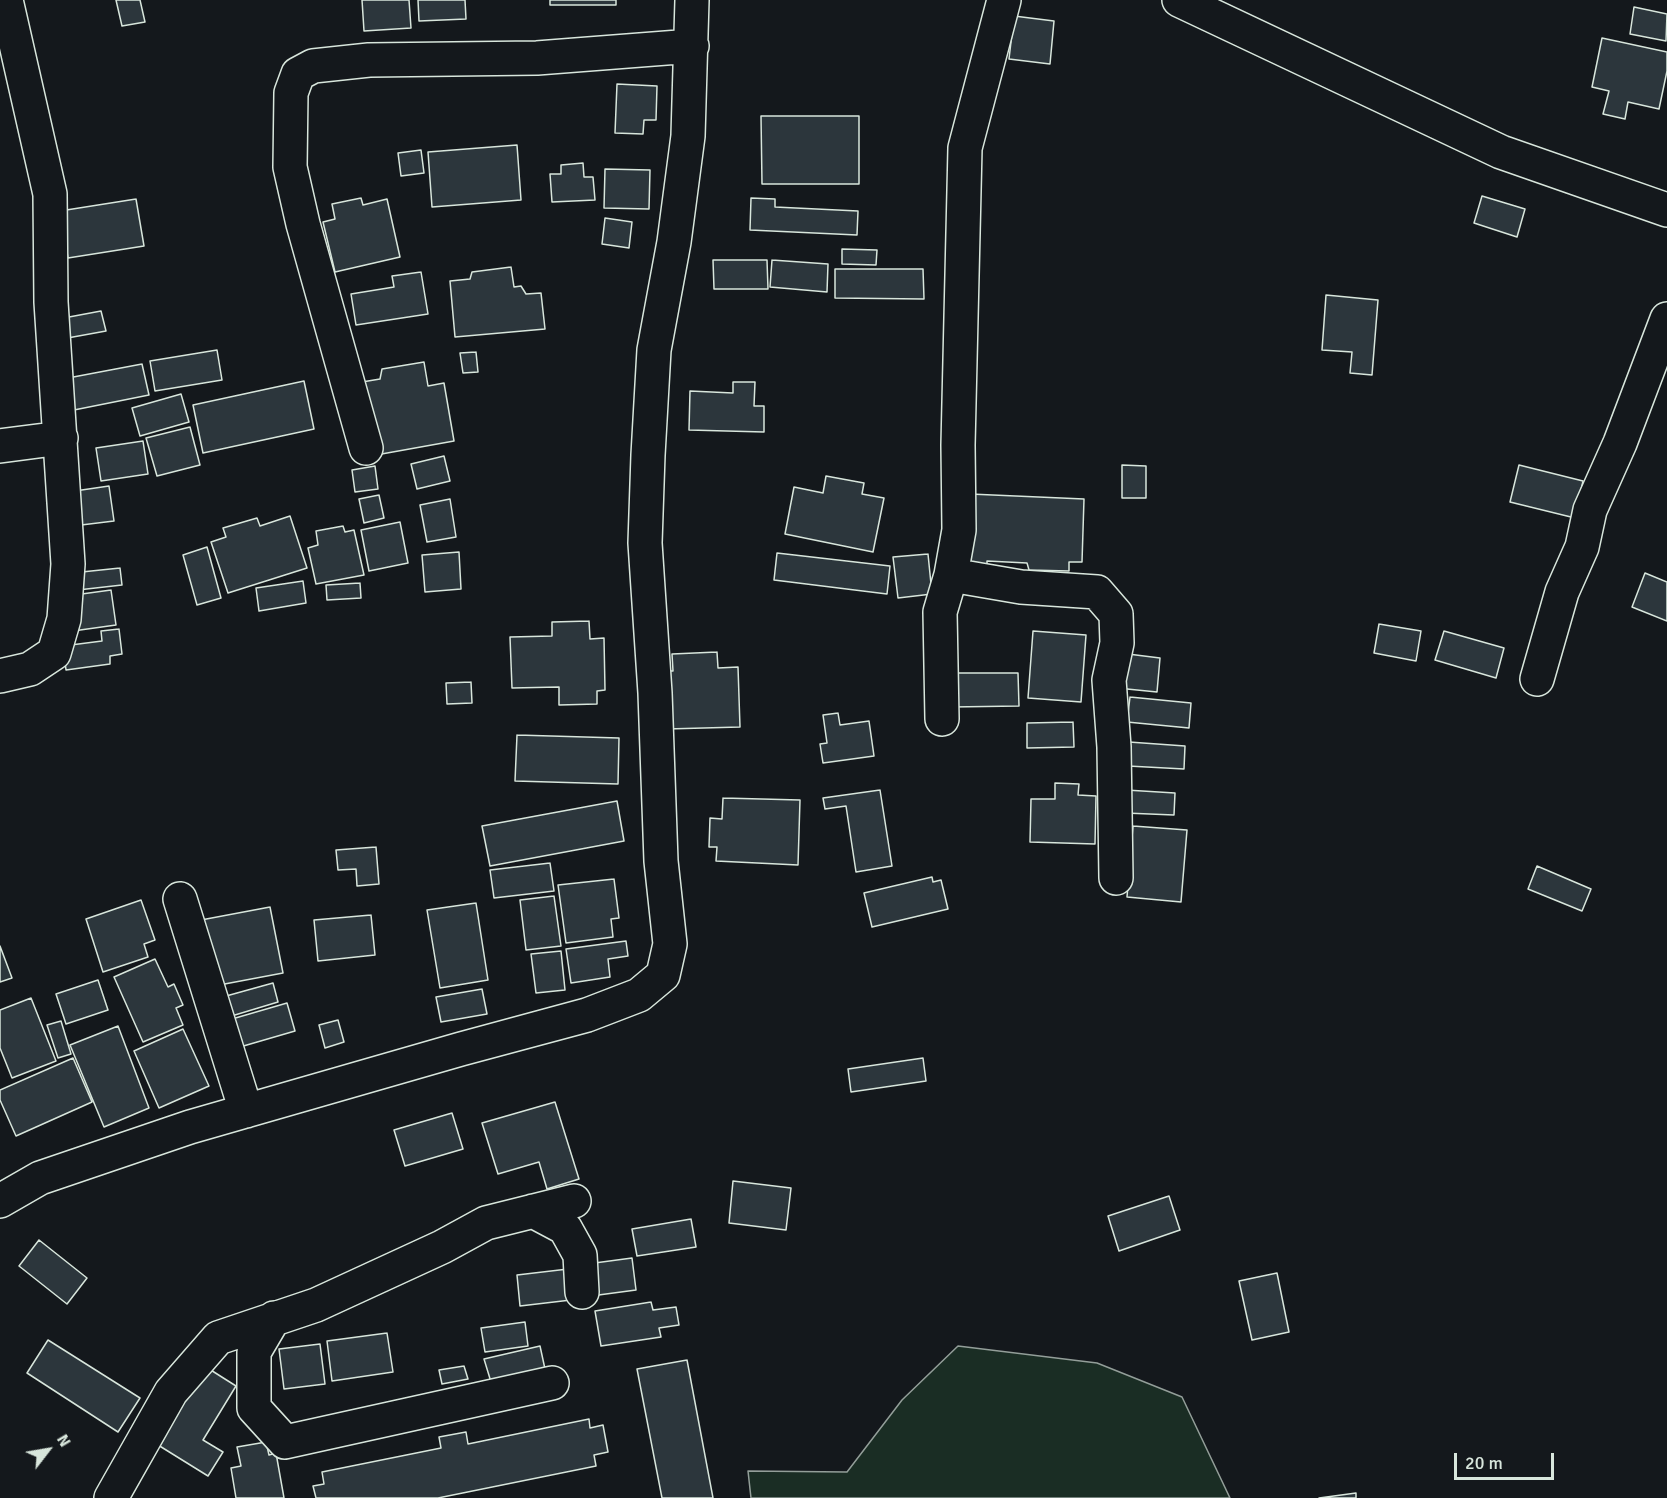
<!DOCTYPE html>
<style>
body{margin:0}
#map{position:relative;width:1667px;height:1498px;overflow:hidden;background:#14181c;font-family:Signika,sans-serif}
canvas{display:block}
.north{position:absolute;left:18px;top:1420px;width:60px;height:60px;-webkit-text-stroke:4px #14181c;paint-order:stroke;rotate:59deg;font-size:16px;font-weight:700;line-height:24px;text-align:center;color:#d8e6dc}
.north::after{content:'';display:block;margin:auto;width:21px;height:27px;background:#d8e6dc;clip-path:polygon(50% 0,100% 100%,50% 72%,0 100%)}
.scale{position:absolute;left:1454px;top:1453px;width:100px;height:27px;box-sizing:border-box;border:3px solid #d8e6dc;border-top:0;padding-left:8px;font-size:18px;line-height:21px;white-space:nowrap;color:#d8e6dc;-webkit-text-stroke:4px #14181c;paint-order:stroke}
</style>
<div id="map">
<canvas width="1667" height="1498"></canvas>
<div class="north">N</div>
<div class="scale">20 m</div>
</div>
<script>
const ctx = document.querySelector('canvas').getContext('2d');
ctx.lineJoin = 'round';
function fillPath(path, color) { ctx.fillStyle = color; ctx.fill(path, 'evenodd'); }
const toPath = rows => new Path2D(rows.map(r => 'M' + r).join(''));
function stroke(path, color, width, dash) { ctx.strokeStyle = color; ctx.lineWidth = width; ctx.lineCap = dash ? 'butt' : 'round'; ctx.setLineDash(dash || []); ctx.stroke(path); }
const green = toPath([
 [958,1346,1097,1363,1182,1397,1230,1498,751,1498,748,1471,847,1472,902,1400,958,1346]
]);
fillPath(green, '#1a2d24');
stroke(green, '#939e99', 1.5);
const building = toPath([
 [116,0,140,0,145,22,122,26,116,0],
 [362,0,409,0,411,28,364,31,362,0],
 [418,0,465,0,466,19,419,21,418,0],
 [550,0,616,0,616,5,550,5,550,0],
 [1634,7,1667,14,1666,41,1630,34,1634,7],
 [1014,16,1054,21,1050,64,1009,59,1014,16],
 [1602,38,1667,52,1667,71,1659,109,1628,102,1625,119,1603,114,1609,91,1592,87,1602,38],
 [617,84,657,86,656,120,644,120,643,134,615,133,617,84],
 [761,116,859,116,859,184,762,184,761,116],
 [517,145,521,200,432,207,428,152,517,145],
 [421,150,424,173,401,176,398,153,421,150],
 [583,163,584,177,593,177,595,200,552,202,550,174,561,174,561,165,583,163],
 [605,169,650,170,649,209,604,208,605,169],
 [1482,196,1525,209,1517,237,1474,223,1482,196],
 [361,198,363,205,387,199,400,257,335,272,323,222,335,219,332,204,361,198],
 [751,198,775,199,775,207,858,211,857,235,750,230,751,198],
 [136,199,144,246,68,258,60,211,136,199],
 [605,218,632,222,629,248,602,244,605,218],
 [842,249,877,250,876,265,842,264,842,249],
 [713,260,767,260,768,289,714,289,713,260],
 [772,260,828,264,827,292,770,287,772,260],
 [511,267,514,287,521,286,526,294,541,293,545,329,455,337,450,281,470,279,472,272,511,267],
 [835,269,923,269,924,299,835,298,835,269],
 [421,272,428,314,356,325,351,294,394,287,392,276,421,272],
 [1326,295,1378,300,1372,375,1350,373,1352,352,1322,350,1326,295],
 [67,309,69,317,101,311,106,331,62,339,67,309],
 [217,350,222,380,155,391,150,361,217,350],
 [476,352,478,372,463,373,460,353,476,352],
 [424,362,428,386,444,383,454,441,376,455,362,382,380,379,382,369,424,362],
 [142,364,149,395,74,410,68,378,142,364],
 [304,381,314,429,203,453,193,405,304,381],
 [733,382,755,382,754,406,764,406,764,432,689,430,690,391,733,393,733,382],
 [181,394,189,422,140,436,132,408,181,394],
 [190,427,200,465,157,476,146,438,190,427],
 [143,441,148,474,101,481,96,448,143,441],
 [444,456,450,481,417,489,411,464,444,456],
 [1122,465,1146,466,1146,498,1122,498,1122,465],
 [1519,465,1583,481,1575,518,1510,502,1519,465],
 [375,466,378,489,355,492,352,470,375,466],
 [826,476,864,483,862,494,884,498,873,552,785,534,794,487,823,493,826,476],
 [109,486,114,521,73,526,68,492,109,486],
 [970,494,1084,499,1082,562,1069,562,1069,571,1029,570,1027,563,987,561,987,569,967,568,970,494],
 [379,495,384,518,364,523,359,499,379,495],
 [450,499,456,537,427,542,420,505,450,499],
 [290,516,307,568,228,593,211,542,226,537,223,528,257,518,260,526,290,516],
 [400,522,408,563,369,571,361,530,400,522],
 [343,526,345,532,354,530,364,575,316,584,308,548,318,545,316,531,343,526],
 [207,547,221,598,197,605,183,555,207,547],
 [459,552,461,589,425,592,422,555,459,552],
 [777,553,890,566,887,594,774,580,777,553],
 [928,554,932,594,898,598,893,557,928,554],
 [120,568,122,585,69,591,72,573,120,568],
 [1645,573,1667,582,1667,621,1632,607,1645,573],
 [303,581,306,603,259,611,256,588,303,581],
 [360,583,361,598,327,600,326,585,360,583],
 [111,590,116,625,73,631,67,596,111,590],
 [589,621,590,639,604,638,605,690,597,691,597,704,559,705,559,687,512,688,510,637,552,636,552,622,589,621],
 [1379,624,1421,631,1416,661,1374,653,1379,624],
 [119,629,122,654,110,656,110,664,66,670,63,646,102,641,101,631,119,629],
 [1033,631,1086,635,1081,702,1028,698,1033,631],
 [1444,631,1504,648,1496,678,1435,660,1444,631],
 [717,652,718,668,738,667,740,727,667,729,664,671,673,671,672,654,717,652],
 [1120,653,1160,658,1157,692,1117,688,1120,653],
 [951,673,1018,673,1019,706,951,707,951,673],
 [471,682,472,703,447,704,446,683,471,682],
 [1130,697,1191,703,1189,728,1127,722,1130,697],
 [838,713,840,725,869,721,874,756,823,763,820,744,827,743,823,715,838,713],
 [1073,722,1074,747,1027,748,1027,723,1073,722],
 [517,735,619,738,618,784,515,781,517,735],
 [1129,742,1185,746,1184,769,1128,766,1129,742],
 [1055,783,1079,784,1078,795,1096,796,1095,844,1030,842,1031,799,1055,799,1055,783],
 [880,790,892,866,856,872,846,806,825,809,823,798,880,790],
 [1126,790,1175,793,1174,815,1125,813,1126,790],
 [723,798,800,800,798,865,716,861,717,847,709,847,710,818,722,819,723,798],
 [617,801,624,841,490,866,482,826,617,801],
 [1133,826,1187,830,1181,902,1127,897,1133,826],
 [376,847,379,884,357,886,356,869,338,870,336,850,376,847],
 [550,863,554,891,494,898,490,870,550,863],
 [1537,866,1591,889,1582,911,1528,889,1537,866],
 [932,877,933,882,941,880,948,909,872,927,864,893,932,877],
 [614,879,619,918,611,919,613,937,566,943,558,885,614,879],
 [554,896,561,946,526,950,520,900,554,896],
 [141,900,155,940,144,944,148,957,103,972,86,919,141,900],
 [476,903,488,980,440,988,427,910,476,903],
 [270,907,283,973,214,986,201,920,270,907],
 [371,915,375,955,318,961,314,920,371,915],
 [626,941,628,956,608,959,610,977,571,983,566,949,626,941],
 [0,946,12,978,0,982,0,946],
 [561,951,565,990,536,993,531,954,561,951],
 [155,959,168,987,174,984,183,1005,176,1008,183,1025,143,1042,114,977,155,959],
 [98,980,108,1010,66,1024,56,994,98,980],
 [273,983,278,1002,225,1018,219,998,273,983],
 [482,989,487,1014,441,1022,436,997,482,989],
 [31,998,56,1061,12,1078,0,1048,0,1010,31,998],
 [287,1003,295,1031,240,1047,232,1019,287,1003],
 [338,1020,344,1042,325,1048,319,1025,338,1020],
 [61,1021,71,1054,58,1058,47,1025,61,1021],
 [118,1026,149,1108,104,1127,70,1045,118,1026],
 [183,1029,209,1086,159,1108,134,1051,183,1029],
 [73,1058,92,1102,16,1136,0,1100,0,1090,73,1058],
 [923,1058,926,1081,851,1092,848,1069,923,1058],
 [555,1102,579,1179,547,1189,539,1162,498,1174,482,1123,555,1102],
 [452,1113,463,1149,405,1166,394,1130,452,1113],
 [733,1181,791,1188,786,1230,729,1223,733,1181],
 [1169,1196,1180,1230,1119,1251,1108,1216,1169,1196],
 [691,1219,696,1247,637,1256,632,1229,691,1219],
 [39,1240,87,1278,67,1304,19,1266,39,1240],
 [632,1258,636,1290,591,1296,587,1264,632,1258],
 [568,1269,571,1300,520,1306,517,1275,568,1269],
 [1277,1273,1289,1332,1252,1340,1239,1281,1277,1273],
 [651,1302,653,1310,676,1307,679,1325,659,1328,661,1337,601,1346,595,1311,651,1302],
 [525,1322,528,1346,485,1352,481,1328,525,1322],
 [387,1333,393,1372,332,1381,327,1341,387,1333],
 [48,1340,140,1398,118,1432,27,1373,48,1340],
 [320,1344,325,1384,284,1389,279,1349,320,1344],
 [540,1346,545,1369,491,1382,484,1359,540,1346],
 [687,1360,713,1498,662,1498,637,1369,687,1360],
 [464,1366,468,1379,442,1384,439,1370,464,1366],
 [206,1367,236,1386,203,1440,223,1452,208,1476,158,1445,206,1367],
 [589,1419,590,1428,603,1425,608,1452,594,1455,596,1466,438,1498,316,1498,313,1486,324,1484,322,1472,441,1448,439,1437,466,1432,468,1444,589,1419],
 [266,1442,269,1455,276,1453,284,1498,236,1498,231,1468,241,1466,237,1447,266,1442],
 [1356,1493,1356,1498,1319,1498,1356,1493]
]);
fillPath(building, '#2c363c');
stroke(building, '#d8e6dc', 1.5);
const minor = toPath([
 [1179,0,1501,152,1667,210],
 [0,446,61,438],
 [366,448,303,224,290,167,291,93,298,74,313,66,369,60,537,58,692,46],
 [951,575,1021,587,1097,592,1116,614,1117,643,1109,680,1114,747,1116,878],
 [0,676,30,669,54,653,64,619,68,564,51,302,50,194,6,0],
 [1537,679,1562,592,1582,547,1590,510,1620,443,1667,319],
 [942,719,940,612,951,575,959,530,958,445,965,148,1004,0],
 [180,899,246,1111],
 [0,1201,40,1178,190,1127,461,1049,587,1015,639,995,663,975,670,944,661,861,655,693,645,543,648,455,654,350,674,242,688,136,692,0],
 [533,1211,565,1228,580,1255,582,1292],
 [274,1318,254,1352,254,1408,285,1442,552,1383],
 [111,1498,171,1392,218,1338,316,1305,442,1247,486,1223,574,1201]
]);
stroke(minor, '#d8e6dc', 36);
stroke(minor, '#14181c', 33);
</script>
